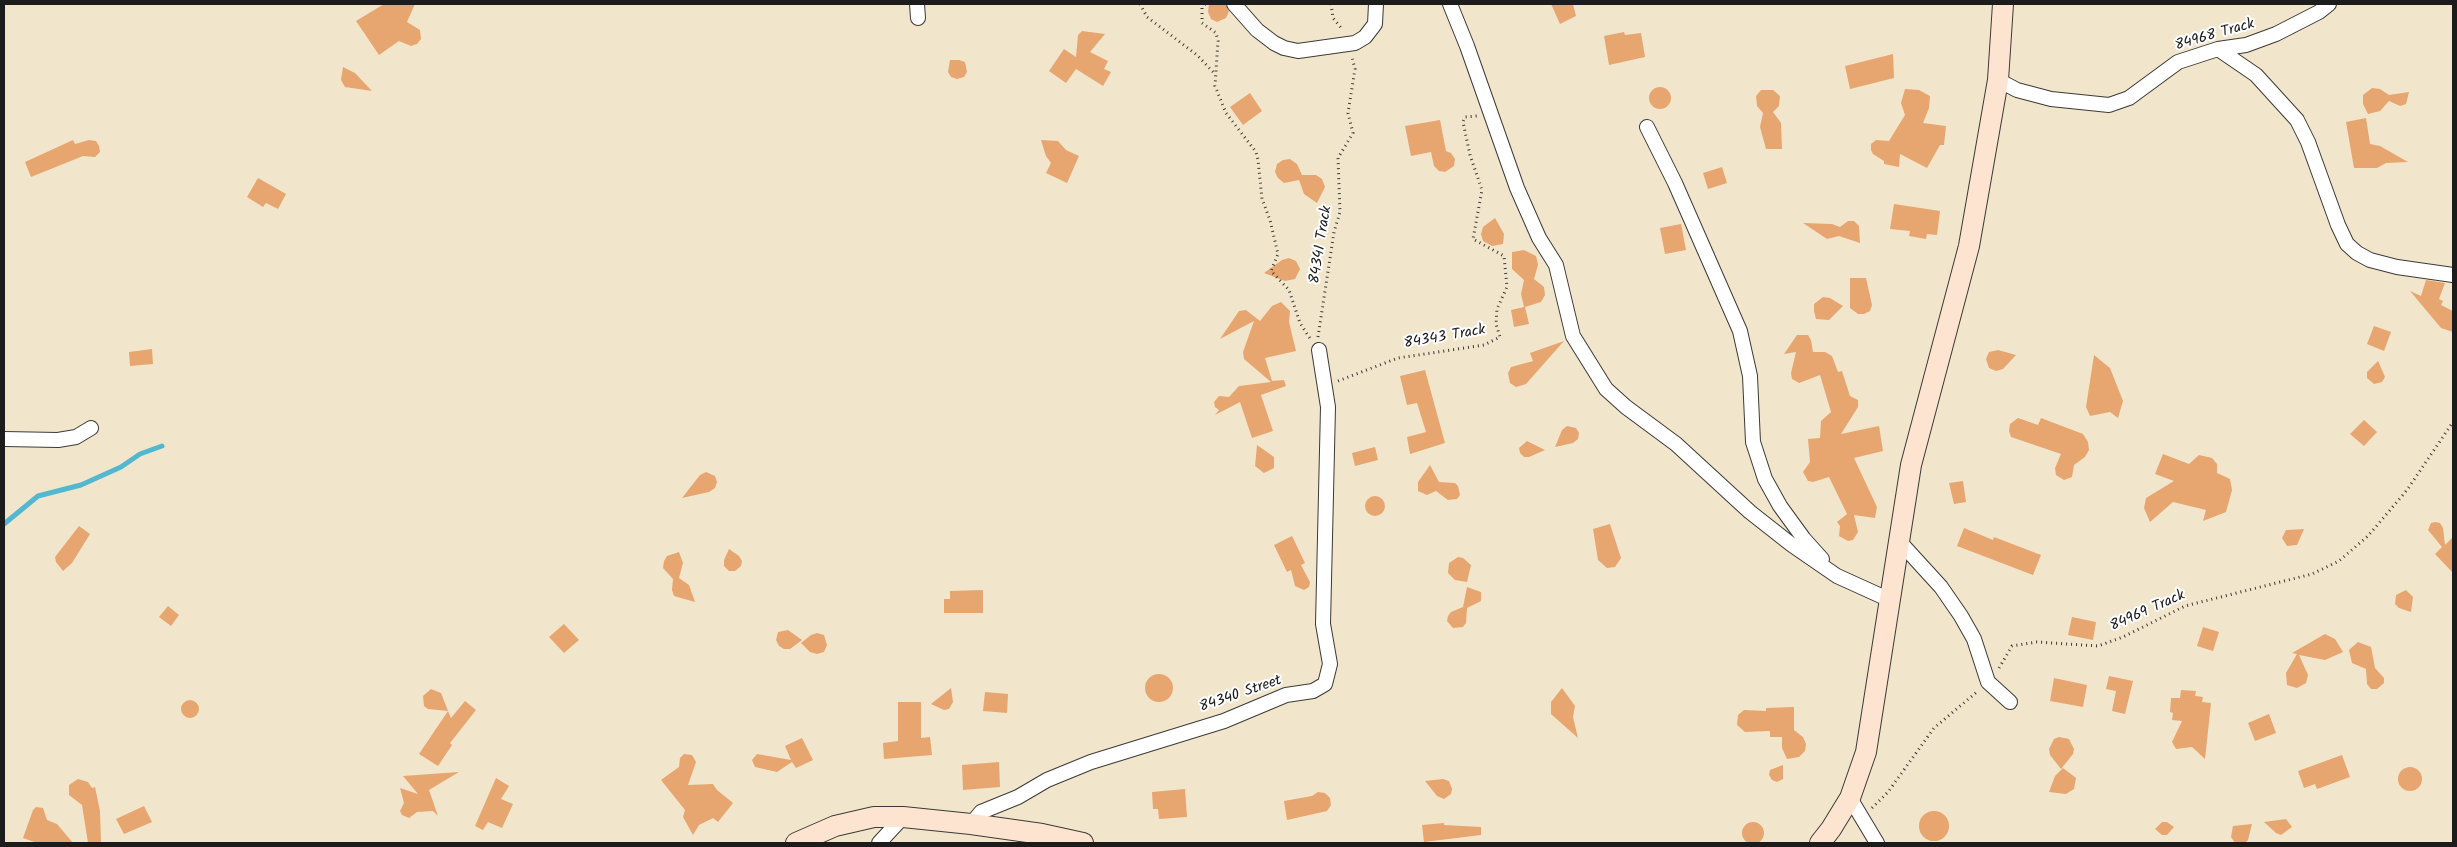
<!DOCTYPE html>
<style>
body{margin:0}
#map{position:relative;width:2457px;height:847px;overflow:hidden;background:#f1e6cc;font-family:Kalam,sans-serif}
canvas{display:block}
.frame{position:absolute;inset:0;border:5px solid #1c1c1c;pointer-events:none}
</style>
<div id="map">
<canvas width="2457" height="847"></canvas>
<div class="frame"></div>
</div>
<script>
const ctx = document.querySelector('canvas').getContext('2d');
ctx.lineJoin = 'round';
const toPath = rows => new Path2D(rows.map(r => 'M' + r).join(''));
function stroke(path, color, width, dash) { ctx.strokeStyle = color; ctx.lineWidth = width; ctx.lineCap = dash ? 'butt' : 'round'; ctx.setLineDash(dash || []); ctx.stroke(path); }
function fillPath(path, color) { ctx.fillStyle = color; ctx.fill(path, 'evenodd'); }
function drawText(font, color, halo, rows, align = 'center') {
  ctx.font = font + ' Kalam,sans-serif'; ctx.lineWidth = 4; ctx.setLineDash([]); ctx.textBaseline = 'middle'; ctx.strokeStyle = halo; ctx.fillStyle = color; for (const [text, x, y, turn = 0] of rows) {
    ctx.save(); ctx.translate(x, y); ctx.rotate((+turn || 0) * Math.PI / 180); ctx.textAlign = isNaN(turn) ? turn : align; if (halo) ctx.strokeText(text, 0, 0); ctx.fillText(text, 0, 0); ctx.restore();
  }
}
stroke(toPath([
 [4,524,38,496,81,485,121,467,140,454,162,446]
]), '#52b8d0', 5);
fillPath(toPath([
 [384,4,415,4,407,22,420,30,421,39,417,44,411,46,399,41,379,55,356,21],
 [1209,4,1225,4,1229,11,1226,18,1217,22,1211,19,1208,12],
 [1551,4,1573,4,1576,16,1560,24],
 [1082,31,1105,34,1090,52,1108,61,1104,69,1111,72,1103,86,1076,69,1066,83,1049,71,1064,49,1076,57,1078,35],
 [1624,32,1625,35,1641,33,1645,57,1609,65,1604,36],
 [1893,54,1894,78,1850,89,1845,66],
 [950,60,959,60,965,62,967,72,964,77,957,79,951,77,948,72],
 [343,67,355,73,372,91,345,87,341,80],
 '1649 98a11 11 0 1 1 22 0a11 11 0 1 1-22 0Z',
 [2372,88,2380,89,2389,95,2409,92,2406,104,2400,106,2389,101,2380,111,2368,114,2363,104,2363,95],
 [1905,89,1919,90,1930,96,1929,108,1923,123,1946,126,1944,145,1940,145,1927,168,1900,154,1899,167,1884,164,1884,161,1873,154,1871,150,1871,144,1876,140,1889,141,1905,115,1901,103],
 [1761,90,1773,90,1780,96,1779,106,1773,112,1781,123,1782,149,1766,149,1760,127,1763,113,1757,106,1756,96],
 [1250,93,1262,111,1243,125,1230,107],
 [2366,118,2370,144,2380,146,2408,162,2386,163,2377,168,2354,168,2346,122],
 [1440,120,1446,151,1451,153,1455,159,1454,166,1445,172,1439,171,1434,166,1431,152,1411,156,1405,126],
 [73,140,75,144,89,140,96,141,99,146,100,152,95,157,83,156,31,177,25,162],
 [1041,140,1058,141,1066,150,1079,156,1067,183,1046,173,1051,163,1046,156],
 [1290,159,1297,164,1302,175,1316,175,1322,179,1325,187,1317,203,1304,194,1299,180,1284,183,1278,178,1275,172,1277,164,1283,160],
 [1722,167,1727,183,1708,189,1703,173],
 [258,178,286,194,278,209,266,203,263,207,247,197],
 [1894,204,1940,211,1937,235,1927,234,1926,239,1909,236,1910,231,1890,229],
 [1495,218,1504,234,1503,244,1492,246,1483,241,1481,234,1483,227],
 [1848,221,1854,221,1859,226,1860,243,1839,236,1827,239,1803,223,1832,224,1840,227],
 [1681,224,1686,250,1665,254,1660,228],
 [1524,250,1536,256,1538,265,1534,279,1544,287,1545,295,1541,302,1525,307,1529,324,1514,327,1511,310,1524,307,1521,294,1524,280,1512,269,1512,252],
 [1289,258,1296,261,1300,269,1295,279,1285,281,1264,273,1282,260],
 [1850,278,1866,278,1872,305,1870,311,1864,314,1858,314,1850,308],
 [2426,280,2445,283,2439,299,2443,301,2441,305,2453,311,2453,332,2441,328,2410,291,2421,296],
 [1823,297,1830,298,1843,306,1829,320,1816,319,1814,311,1814,304],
 [1281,302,1290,311,1289,322,1296,351,1265,358,1272,381,1284,380,1286,386,1261,395,1273,431,1252,438,1240,402,1215,415,1219,410,1215,407,1214,402,1219,396,1229,397,1239,386,1271,382,1244,359,1243,352,1254,321,1220,339,1239,311,1246,310,1260,321,1272,306],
 [2374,326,2391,332,2384,351,2367,344],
 [1797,335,1808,335,1811,340,1813,352,1825,352,1832,356,1838,372,1842,371,1850,396,1858,400,1858,407,1841,434,1879,426,1883,451,1854,458,1877,507,1875,518,1854,515,1858,532,1853,540,1848,541,1839,536,1840,526,1837,522,1847,514,1829,477,1813,482,1808,481,1803,472,1810,462,1808,439,1820,438,1821,421,1831,412,1820,375,1799,383,1792,379,1791,373,1796,352,1784,354],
 [1564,341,1526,384,1516,387,1510,383,1508,373,1511,367,1533,361,1530,353],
 [152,349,153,364,130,366,129,352],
 [1998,350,2016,355,2003,369,1996,371,1989,368,1986,359,1989,352],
 [2094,355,2110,368,2123,401,2118,418,2110,412,2090,416,2086,407],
 [2378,361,2385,377,2382,382,2374,384,2367,378,2367,372],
 [1425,370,1445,443,1410,454,1407,437,1426,432,1417,403,1407,405,1400,376],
 [2018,418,2038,425,2041,418,2083,434,2088,442,2089,450,2085,457,2074,465,2072,477,2064,480,2056,475,2055,468,2061,454,2011,437,2009,431,2010,424],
 [2364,420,2377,432,2364,446,2350,434],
 [1567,426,1576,428,1579,433,1578,439,1573,443,1555,447,1562,430],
 [1527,441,1545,450,1529,457,1524,457,1520,453,1519,448],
 [1257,445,1274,457,1274,468,1264,473,1255,466],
 [1375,447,1378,460,1355,466,1352,453],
 [2163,454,2189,464,2199,455,2212,458,2217,464,2217,473,2230,479,2232,490,2226,512,2203,521,2206,510,2173,502,2150,522,2144,508,2146,498,2174,481,2155,474],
 [1430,465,1439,482,1455,483,1458,486,1460,495,1457,499,1448,500,1436,491,1427,495,1418,491,1418,482],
 [706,472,715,476,717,482,715,488,709,492,682,498,700,475],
 [1963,481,1966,502,1954,504,1949,483],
 '1365 506a10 10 0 1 1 20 0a10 10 0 1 1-20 0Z',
 [2435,522,2440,523,2443,528,2445,545,2453,537,2453,573,2435,554,2442,547,2428,530,2431,523],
 [1610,524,1621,558,1615,567,1607,568,1598,560,1593,529],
 [79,526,90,534,72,563,63,571,56,562,55,557],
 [1964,528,1993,540,1994,537,2041,555,2033,575,1957,546],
 [2304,529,2297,545,2287,546,2282,538,2286,530],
 [1292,536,1305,563,1301,565,1310,582,1309,587,1304,590,1295,586,1291,570,1287,572,1274,545],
 [729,549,739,556,742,561,741,566,735,571,729,571,724,566,724,560],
 [679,552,683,563,679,578,689,585,695,602,674,596,672,590,673,579,663,568,664,561,667,556],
 [1458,557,1463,558,1471,565,1467,582,1455,580,1448,573,1449,563],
 [1467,587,1481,592,1481,601,1467,608,1466,623,1463,627,1453,628,1447,621,1448,616,1451,612,1463,607],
 [983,590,983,613,944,613,944,599,950,599,950,591],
 [2406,590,2413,597,2411,612,2399,608,2395,604,2396,595],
 [168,606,179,615,171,626,159,617],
 [2072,617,2096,622,2093,640,2068,635],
 [564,624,579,640,564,653,549,637],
 [2203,627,2219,632,2213,651,2197,646],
 [788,630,802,640,790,649,784,649,779,646,776,640,778,632],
 [817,633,824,635,827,645,824,652,817,654,810,652,801,643,811,635],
 [2325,634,2335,639,2343,652,2325,660,2299,655,2308,675,2306,683,2297,688,2287,685,2286,673,2297,654,2292,653],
 [2358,642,2371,647,2375,668,2384,678,2384,683,2377,689,2371,689,2367,684,2366,669,2352,663,2349,650],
 '1145 688a14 14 0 1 1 28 0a14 14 0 1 1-28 0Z',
 [2109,676,2133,681,2125,714,2112,711,2116,691,2106,689],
 [2054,678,2087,685,2083,707,2050,701],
 [951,688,953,702,949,709,944,710,931,704],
 [1562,688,1575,706,1573,717,1578,738,1551,714,1551,702],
 [431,689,441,693,448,711,428,709,424,706,423,696],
 [2181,690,2196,691,2195,696,2203,697,2202,702,2211,703,2205,759,2192,747,2176,749,2172,742,2182,721,2172,720,2173,713,2170,712,2171,698,2180,698],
 [985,692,1008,694,1007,713,983,711],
 '181 709a9 9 0 1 1 18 0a9 9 0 1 1-18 0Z',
 [465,701,476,710,450,743,452,745,438,766,419,754,448,711,451,718],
 [898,702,921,702,921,738,930,737,932,755,884,759,883,743,898,741],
 [1794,707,1794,730,1803,737,1806,744,1805,751,1799,757,1787,759,1782,748,1782,737,1770,737,1770,731,1745,732,1737,725,1738,715,1744,710,1766,711,1766,708],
 [2269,714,2276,733,2255,741,2248,723],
 [2059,737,2069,739,2074,749,2073,754,2061,769,2050,755,2049,749,2054,739],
 [802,738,813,760,796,768,792,762,777,772,755,767,752,760,757,754,791,760,785,746],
 [684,754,692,755,696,762,688,785,713,784,717,790,733,803,718,822,713,818,699,825,693,835,683,817,685,810,661,780,679,767,680,758],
 [2342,755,2350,777,2317,789,2315,784,2304,788,2298,771],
 [999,762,1000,787,963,790,962,765],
 [1783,765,1783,779,1777,782,1772,780,1769,775,1770,770],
 '2398 779a12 12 0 1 1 24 0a12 12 0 1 1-24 0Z',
 [2063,768,2076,778,2074,789,2066,794,2049,792,2055,776],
 [459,772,429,790,438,816,433,811,417,812,409,818,402,815,400,811,404,803,400,788,418,794,403,776],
 [496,778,509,786,501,799,513,804,502,828,488,822,483,830,475,826],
 [78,779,88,782,92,788,95,787,100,811,101,843,88,843,82,805,69,795,69,785],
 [1443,779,1449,781,1452,789,1451,794,1444,799,1437,796,1425,781],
 [1185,789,1187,817,1159,819,1158,809,1153,809,1152,792],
 [1318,792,1325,793,1330,798,1331,805,1327,811,1287,820,1284,801,1312,796],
 [144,806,152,822,124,834,116,819],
 [36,807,43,808,47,820,57,824,73,843,37,843,23,838,33,810],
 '1919 826a15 15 0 1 1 30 0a15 15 0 1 1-30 0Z',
 [2286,819,2292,827,2281,835,2276,833,2264,822],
 '1742 833a11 11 0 1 1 22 0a11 11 0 1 1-22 0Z',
 [2162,822,2167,822,2174,827,2167,835,2162,835,2155,829],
 [1444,823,1444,825,1481,827,1481,835,1424,842,1422,825],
 [2252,824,2248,840,2245,843,2235,843,2231,837,2233,826]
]), '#e7a570');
const street = toPath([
 [917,4,918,18],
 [1234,4,1257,30,1274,43,1284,48,1298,51,1355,43,1365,37,1375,24,1376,4],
 [1450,4,1467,46,1517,188,1539,238,1556,265,1573,336,1606,389,1626,407,1676,444,1750,512,1792,545,1837,576,1890,600],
 [2218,49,2256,75,2297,120,2308,142,2338,225,2347,244,2357,253,2370,260,2397,267,2453,275],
 [1998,80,2017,90,2051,99,2109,105,2129,98,2178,62,2218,49,2246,45,2276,34,2319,12,2329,4],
 [1647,127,1675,183,1740,331,1750,376,1753,442,1765,479,1780,506,1804,539,1822,559],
 [4,439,58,440,76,437,91,428],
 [1899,541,1941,587,1961,616,1974,639,1988,682,2010,702],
 [1850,798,1877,843],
 [971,824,981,812,1018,797,1047,780,1091,762,1224,721,1286,695,1313,691,1325,684,1330,664,1323,624,1328,407,1319,350],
 [879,843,903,817]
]);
const secondary = toPath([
 [796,843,835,826,874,817,903,817,971,824,1042,834,1083,843],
 [1820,843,1831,829,1850,798,1866,752,1911,465,1969,246,1998,80,2003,4]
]);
stroke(street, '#3c3a36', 16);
stroke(secondary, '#3c3a36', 22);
stroke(toPath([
 [1140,4,1147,17,1197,55,1214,73],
 [1205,4,1202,8,1202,23,1216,33,1218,41,1215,86,1226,113,1256,152,1258,160,1262,199,1270,220,1278,254,1271,271,1289,290,1300,323,1311,340],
 [1331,4,1333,18,1343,30],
 [1318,337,1334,232,1340,212,1338,158,1353,133,1348,113,1355,69,1352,57],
 [1338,381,1398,358,1484,345,1500,337,1496,324,1497,309,1507,287,1504,256,1473,239,1482,190,1470,155,1463,122,1465,117,1477,116],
 [1999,668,2012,646,2037,642,2098,646,2123,637,2185,606,2312,574,2339,561,2368,536,2407,490,2453,422],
 [1872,808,1888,792,1934,728,1978,691]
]), '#3c3a36', 3, [1, 4]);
stroke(street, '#fff', 14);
stroke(secondary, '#fde4d1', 20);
drawText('15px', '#1c1c1c', '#fff', [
 ["84968 Track",2215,36,-16],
 ["84341 Track",1322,245,-81],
 ["84343 Track",1445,338,-10],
 ["84969 Track",2148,612,-24],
 ["84340 Street",1241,695,-19]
]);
</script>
